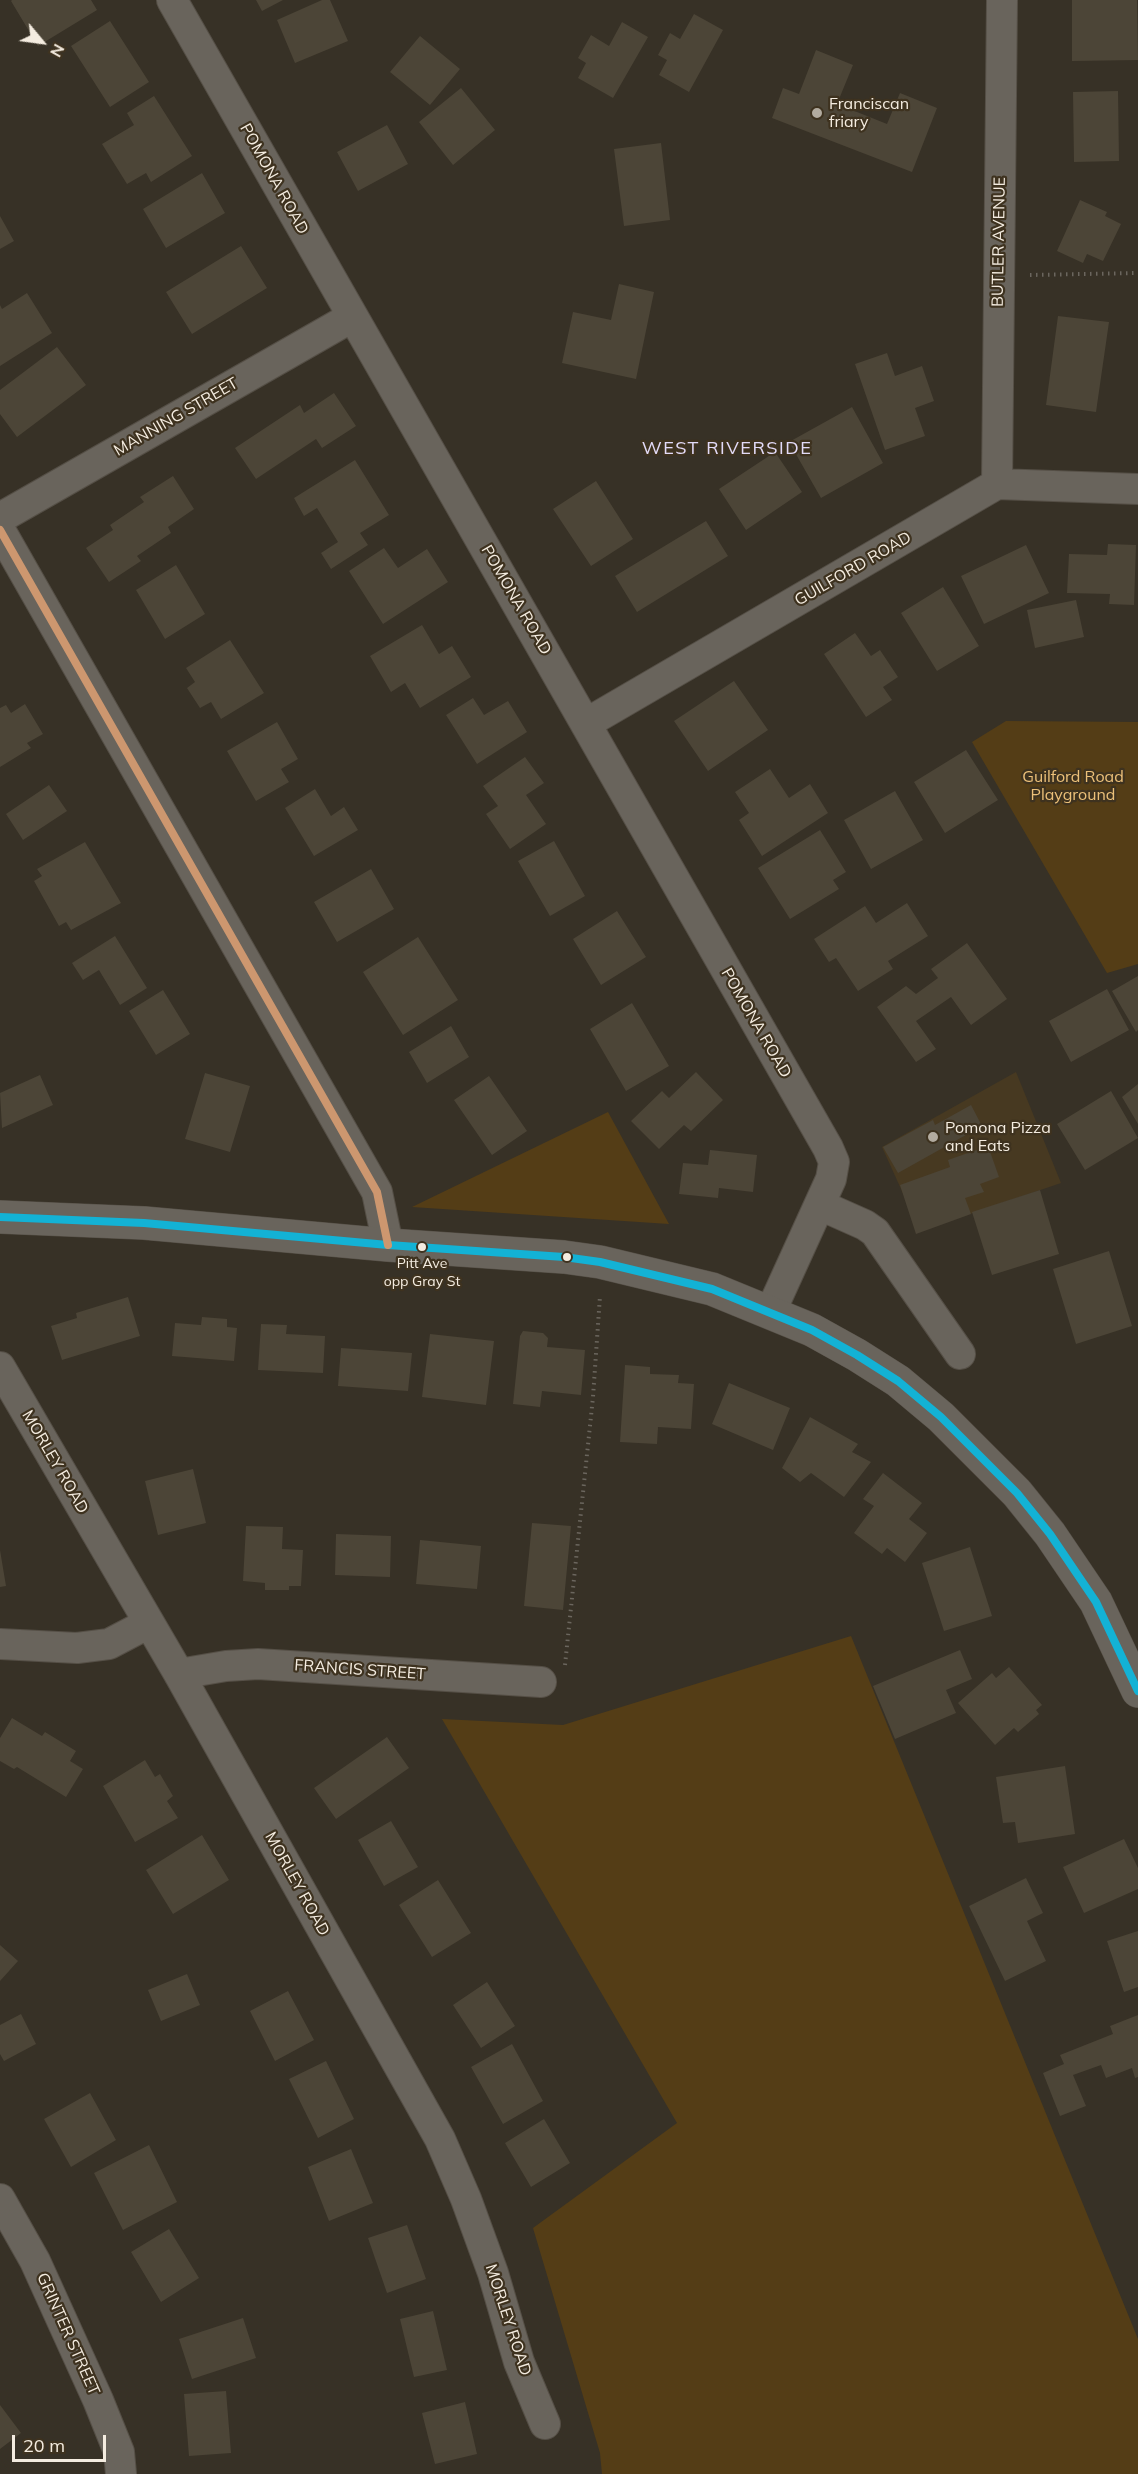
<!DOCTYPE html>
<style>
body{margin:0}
#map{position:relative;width:1138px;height:2474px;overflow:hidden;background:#373126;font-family:Mulish,sans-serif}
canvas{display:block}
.north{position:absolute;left:12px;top:12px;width:60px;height:60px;-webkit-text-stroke:4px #3e321f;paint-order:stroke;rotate:119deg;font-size:16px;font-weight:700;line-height:24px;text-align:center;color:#f4ece0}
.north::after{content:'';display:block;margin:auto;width:21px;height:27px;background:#f4ece0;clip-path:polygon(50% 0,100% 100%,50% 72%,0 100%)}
.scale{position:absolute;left:12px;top:2435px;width:94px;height:27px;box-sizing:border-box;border:3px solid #f4ece0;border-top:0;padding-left:8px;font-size:18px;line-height:21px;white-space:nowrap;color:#f4ece0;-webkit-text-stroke:4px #3e321f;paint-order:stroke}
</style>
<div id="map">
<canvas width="1138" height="2474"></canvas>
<div class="north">N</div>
<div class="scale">20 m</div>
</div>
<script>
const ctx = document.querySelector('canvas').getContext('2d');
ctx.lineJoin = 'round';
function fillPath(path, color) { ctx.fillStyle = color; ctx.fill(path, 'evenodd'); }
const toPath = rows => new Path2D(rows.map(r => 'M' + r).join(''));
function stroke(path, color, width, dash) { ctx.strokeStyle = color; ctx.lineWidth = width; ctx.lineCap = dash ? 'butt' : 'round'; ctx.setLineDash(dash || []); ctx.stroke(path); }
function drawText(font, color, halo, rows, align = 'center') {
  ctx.font = font + ' Mulish,sans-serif'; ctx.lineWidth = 4.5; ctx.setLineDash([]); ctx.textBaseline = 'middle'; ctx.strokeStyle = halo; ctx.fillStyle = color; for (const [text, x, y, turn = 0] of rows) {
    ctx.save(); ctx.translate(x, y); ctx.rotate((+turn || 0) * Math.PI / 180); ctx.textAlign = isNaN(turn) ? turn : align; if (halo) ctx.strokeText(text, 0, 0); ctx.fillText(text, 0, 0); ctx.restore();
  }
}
fillPath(toPath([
 [1016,1072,1061,1183,920,1231,882,1147]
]), '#473921');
fillPath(toPath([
 [1006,721,1138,722,1138,964,1107,973,972,742],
 [608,1112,669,1224,412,1207],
 [851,1636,1138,2339,1138,2474,602,2474,600,2453,533,2228,677,2123,442,1719,563,1725]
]), '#543d16');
fillPath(toPath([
 [12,0,91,0,97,10,38,46,11,1],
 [256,0,283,0,262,11],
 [322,0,330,0,348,41,295,63,277,20],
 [1072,0,1137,0,1138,60,1072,61],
 [694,14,723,30,689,92,659,75,667,60,658,55,670,33,680,39],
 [110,21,149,82,110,107,71,46],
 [622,22,648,37,613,98,578,78,586,63,578,58,591,35,609,46],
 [420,36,460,69,430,105,390,72],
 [816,50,853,65,837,104,887,124,900,93,937,108,912,172,772,118,783,88,799,94],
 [461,88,495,130,453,165,419,122],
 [1118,91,1119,161,1074,162,1073,92],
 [154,96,192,156,151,182,146,173,127,184,102,144,134,125,127,113],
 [387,125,408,164,358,191,337,152],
 [661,143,670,220,624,226,614,149],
 [202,173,225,213,166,248,143,209],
 [1080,200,1107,212,1105,216,1121,224,1103,261,1087,254,1083,263,1057,251],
 [0,216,14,241,0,249],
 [241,246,267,288,192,334,166,292],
 [619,284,654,292,636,379,562,363,573,312,611,320],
 [27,293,52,333,0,366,0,305,2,309],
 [1058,316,1109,322,1096,412,1046,405],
 [57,347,86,385,17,437,0,414,0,390],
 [887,353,895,376,922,366,934,401,915,408,925,436,885,450,855,364],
 [334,393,356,426,322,448,316,439,256,479,235,448,300,405,304,413],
 [852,407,883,463,821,498,789,442],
 [775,452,802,492,746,530,719,489],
 [355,460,389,515,360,533,368,545,331,569,321,553,338,542,317,508,304,516,294,498],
 [173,476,194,509,168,527,171,533,137,556,141,561,109,582,86,548,113,530,110,525,144,502,140,497],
 [596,481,633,539,591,566,553,509],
 [706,521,728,556,637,612,615,576],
 [1108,544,1136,545,1134,605,1109,604,1110,594,1067,593,1069,554,1107,555],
 [1026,545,1049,593,984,624,961,576],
 [384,548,398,568,427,549,448,582,383,624,349,571],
 [176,565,205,614,165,639,136,590],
 [943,587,979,646,937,671,901,613],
 [1076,600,1084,637,1035,648,1027,610],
 [422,625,439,654,452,646,471,677,420,708,405,683,391,692,370,656],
 [855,633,871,656,880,650,898,677,883,687,892,700,866,717,824,654],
 [230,640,264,693,221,719,211,702,200,708,187,688,195,682,186,668],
 [734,681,768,730,708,771,674,721],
 [473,698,484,715,508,701,527,732,477,764,446,715],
 [25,704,43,734,27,743,31,748,0,767,0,708,6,705,11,713],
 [277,722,298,759,281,769,289,782,256,801,227,751],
 [966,750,998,800,945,833,914,782],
 [525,757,544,783,526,795,546,824,510,849,486,814,498,806,483,786],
 [770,769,789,798,810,784,828,813,762,856,739,820,749,813,735,792],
 [49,785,67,811,23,840,6,814],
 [315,789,331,816,344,807,358,830,314,856,285,808],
 [895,791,923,840,871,869,844,820],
 [820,830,846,872,833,880,839,889,790,919,758,868],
 [554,841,585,896,550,916,518,861],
 [85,842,121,903,71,930,66,922,59,926,34,881,42,876,37,869],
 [371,869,394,909,337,942,314,902],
 [907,903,928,936,888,961,893,969,858,991,836,958,829,962,814,939,865,906,876,923],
 [617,911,646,957,601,985,573,939],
 [115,936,147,988,120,1005,99,970,83,980,72,963],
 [418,937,458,1000,403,1035,363,972],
 [967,943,1007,999,971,1025,951,997,916,1021,936,1049,916,1062,877,1007,906,986,916,994,938,978,931,969],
 [1138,976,1138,1030,1136,1032,1112,991],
 [1107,989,1129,1030,1071,1062,1049,1021],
 [163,990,190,1034,156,1055,129,1011],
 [632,1003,669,1066,626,1091,590,1029],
 [451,1026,469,1057,427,1083,409,1052],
 [696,1072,723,1100,691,1131,684,1125,659,1149,631,1121,662,1091,669,1098],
 [205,1073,250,1086,230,1152,185,1139],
 [40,1075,53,1105,2,1128,0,1093],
 [489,1076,527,1131,492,1155,454,1100],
 [1138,1084,1138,1124,1122,1097],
 [1111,1091,1138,1138,1085,1170,1057,1124],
 [971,1105,982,1126,898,1173,883,1147,933,1120,935,1125],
 [988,1146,999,1177,980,1184,984,1192,965,1198,971,1214,916,1234,900,1185,950,1167,948,1160],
 [710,1150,757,1155,753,1192,719,1188,718,1198,679,1194,683,1163,708,1165],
 [1040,1190,1059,1254,992,1275,972,1212],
 [1109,1251,1132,1326,1076,1344,1053,1269],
 [128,1297,140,1336,62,1360,51,1326,77,1318,76,1313],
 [202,1317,227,1319,227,1327,237,1328,234,1361,172,1356,175,1323,201,1325],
 [261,1324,287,1325,286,1334,325,1336,323,1373,258,1370],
 [523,1331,543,1333,548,1338,547,1347,585,1350,581,1395,542,1391,540,1407,513,1404,520,1336],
 [430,1334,494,1341,486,1405,422,1397],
 [341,1348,412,1353,408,1391,338,1386],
 [625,1365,650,1367,650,1374,679,1375,678,1383,694,1384,691,1429,658,1427,657,1444,620,1442],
 [729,1383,790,1408,773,1450,712,1424],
 [810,1417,858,1444,852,1452,871,1462,844,1497,811,1473,800,1482,782,1468],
 [193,1469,206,1523,158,1535,145,1481],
 [883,1473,922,1503,909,1519,927,1533,905,1562,887,1548,882,1554,854,1533,874,1506,863,1499],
 [532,1523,571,1526,563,1610,524,1606],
 [246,1526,283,1527,282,1549,303,1550,301,1586,289,1586,289,1590,265,1590,265,1583,243,1581],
 [336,1534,391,1536,390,1577,335,1575],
 [420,1540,481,1546,477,1589,416,1584],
 [970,1547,992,1616,944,1631,922,1563],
 [0,1550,6,1586,0,1587],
 [960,1650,972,1679,946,1690,956,1713,895,1739,873,1686],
 [1009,1667,1042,1705,1036,1710,1039,1714,1018,1732,1014,1728,995,1745,958,1703,992,1673,996,1678],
 [12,1718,42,1736,45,1732,76,1751,70,1761,83,1769,66,1797,17,1767,14,1769,0,1761,0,1738],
 [387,1737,409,1768,336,1819,314,1788],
 [145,1760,155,1777,160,1774,173,1796,167,1801,178,1818,135,1842,103,1786],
 [1065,1766,1075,1834,1018,1843,1015,1822,1003,1823,996,1777],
 [391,1821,418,1867,384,1886,358,1840],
 [202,1835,229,1880,173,1914,146,1870],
 [1124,1839,1138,1868,1138,1889,1084,1913,1063,1867],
 [1026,1878,1043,1913,1027,1921,1046,1961,1005,1981,969,1906],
 [438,1880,471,1933,432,1957,399,1905],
 [1138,1931,1138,1987,1124,1992,1107,1941],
 [0,1945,18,1961,0,1981],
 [187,1974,200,2005,161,2021,148,1990],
 [487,1982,515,2026,481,2048,453,2005],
 [288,1991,314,2040,275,2061,250,2011],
 [21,2014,36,2044,4,2061,0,2054,0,2025],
 [1138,2015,1138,2077,1135,2078,1132,2068,1106,2078,1101,2065,1073,2075,1086,2106,1060,2116,1043,2073,1064,2064,1060,2055,1113,2034,1110,2026],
 [512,2044,543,2101,503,2124,471,2067],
 [326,2061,354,2119,318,2138,289,2079],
 [90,2093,116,2140,71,2167,44,2119],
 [544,2119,570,2163,531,2187,505,2143],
 [149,2145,177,2202,123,2230,94,2173],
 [351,2149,373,2203,329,2221,308,2167],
 [407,2225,426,2279,387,2293,368,2238],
 [169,2229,199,2278,161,2302,131,2252],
 [433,2311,447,2370,414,2377,400,2319],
 [243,2318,256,2358,192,2379,179,2339],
 [226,2391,231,2453,189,2456,184,2394],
 [465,2402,477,2454,435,2464,422,2413],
 [0,2405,21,2433,0,2449]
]), '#4c4537');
const street = toPath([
 [172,0,828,1148,834,1162,831,1179,770,1313],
 [997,484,1002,0],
 [0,518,352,317],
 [0,530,377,1192,388,1245],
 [587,723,997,484,1138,489],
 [820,1205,865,1225,875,1232,960,1354],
 [0,1367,179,1674,440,2139,466,2199,493,2273,519,2362,545,2424],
 [0,1644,77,1648,109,1644,149,1623],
 [179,1674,226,1666,258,1664,541,1682],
 [0,2199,35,2261,98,2400,119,2452,121,2474]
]);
const secondary = toPath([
 [0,1217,144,1223,388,1245,564,1257,600,1262,712,1289,812,1330,857,1355,898,1381,941,1417,1017,1493,1050,1534,1096,1602,1138,1691]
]);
stroke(street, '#554f46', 32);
stroke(secondary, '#554f46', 34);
stroke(toPath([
 [1030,275,1138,273],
 [565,1665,593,1397,600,1296]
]), '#6b665e', 4, [1.5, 4.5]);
stroke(street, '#69645c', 30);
stroke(secondary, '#69645c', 33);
stroke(toPath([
 [0,1217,144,1223,388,1245,564,1257,600,1262,712,1289,812,1330,857,1355,898,1381,941,1417,1017,1493,1050,1534,1096,1602,1138,1691]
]), '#13b2d5', 8);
stroke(toPath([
 [0,530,377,1192,388,1245]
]), '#cd976f', 8);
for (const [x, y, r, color] of [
 [817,113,6,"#b2ab9f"],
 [933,1137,6,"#b2ab9f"],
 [422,1247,5,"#f4ece0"],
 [567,1257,5,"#f4ece0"]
]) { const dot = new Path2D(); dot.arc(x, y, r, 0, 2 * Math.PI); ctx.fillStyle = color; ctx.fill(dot); stroke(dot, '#3e321f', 2); }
drawText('14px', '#f4ece0', '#3e321f', [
 ["Pitt Ave",422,1264],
 ["opp Gray St",422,1282]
]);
drawText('16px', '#f4ece0', '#3e321f', [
 ["Franciscan",829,104],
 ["friary",829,122],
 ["Pomona Pizza",945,1128],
 ["and Eats",945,1146]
], 'left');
drawText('16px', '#f4ece0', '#3e321f', [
 ["POMONA ROAD",274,179,61],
 ["BUTLER AVENUE",999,242,-89],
 ["MANNING STREET",176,417,-30],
 ["GUILFORD ROAD",853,569,-30],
 ["POMONA ROAD",516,600,60],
 ["POMONA ROAD",756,1023,60],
 ["MORLEY ROAD",55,1462,60],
 ["FRANCIS STREET",360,1670,4],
 ["MORLEY ROAD",297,1884,61],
 ["MORLEY ROAD",508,2320,72],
 ["GRINTER STREET",68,2334,66]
]);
drawText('16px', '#ecc079', '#3e321f', [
 ["Guilford Road",1073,777],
 ["Playground",1073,795]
]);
ctx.letterSpacing = '1.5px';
drawText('18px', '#e3dbf8', '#3e321f', [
 ["WEST RIVERSIDE",727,449]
]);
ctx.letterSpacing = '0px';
</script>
